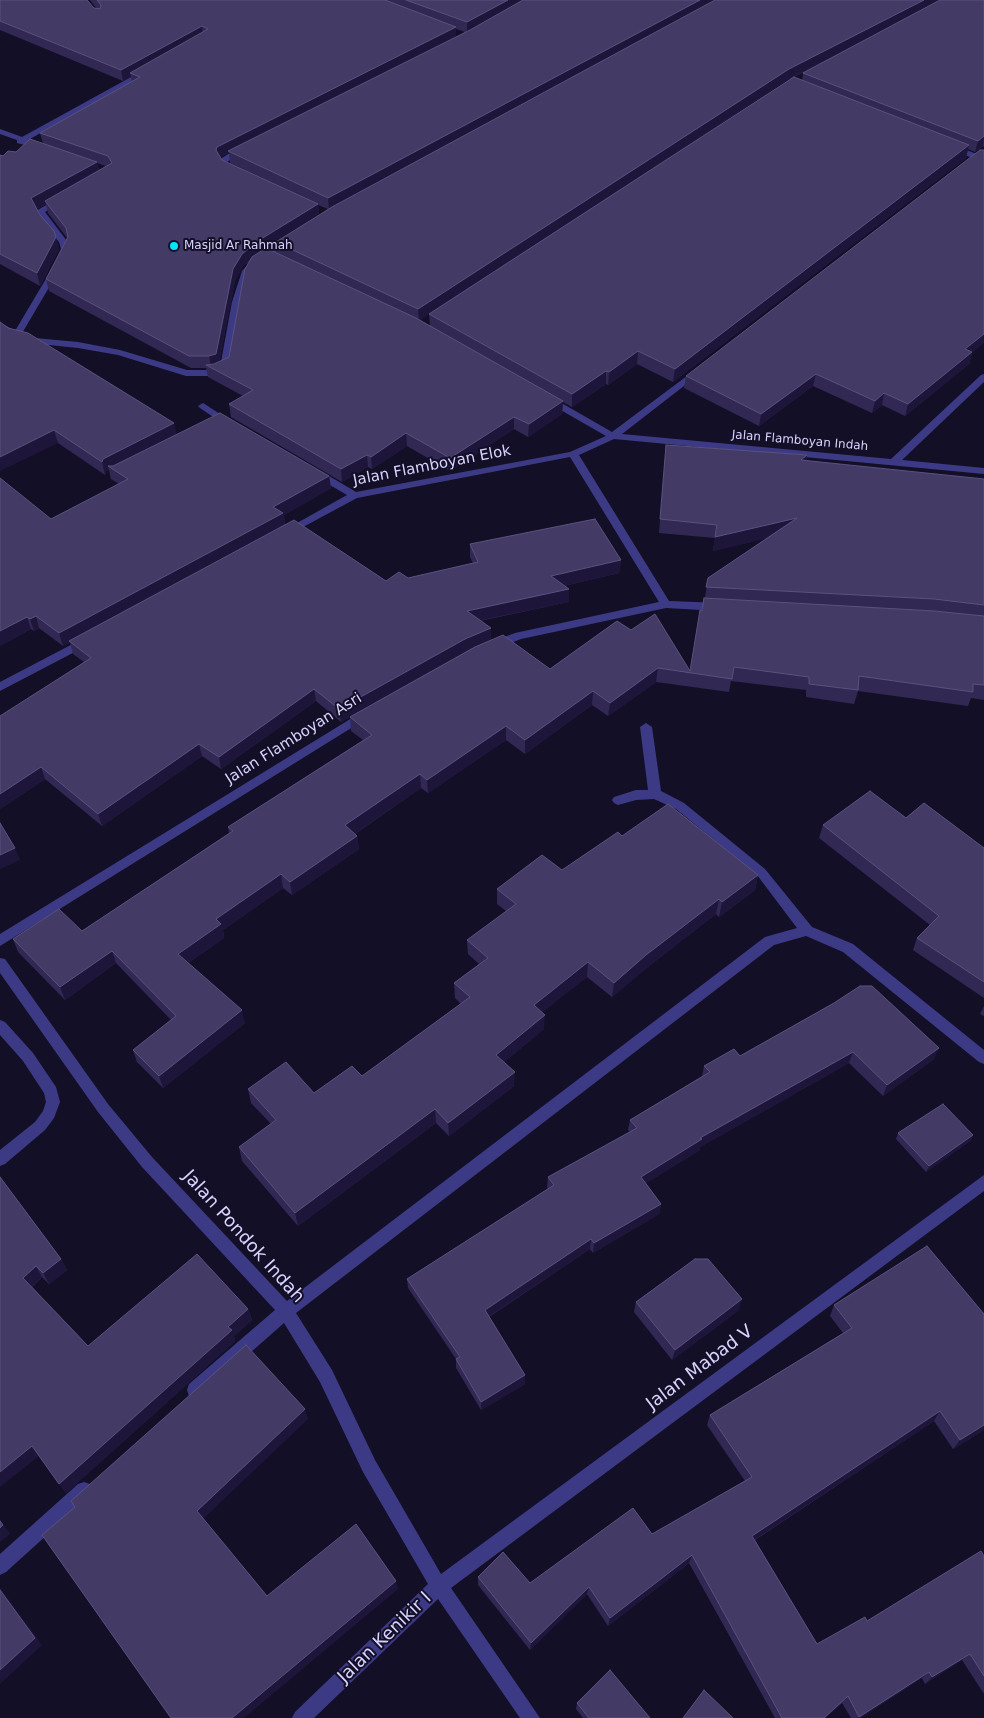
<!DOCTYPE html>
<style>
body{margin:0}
canvas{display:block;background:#130f26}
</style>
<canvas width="984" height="1718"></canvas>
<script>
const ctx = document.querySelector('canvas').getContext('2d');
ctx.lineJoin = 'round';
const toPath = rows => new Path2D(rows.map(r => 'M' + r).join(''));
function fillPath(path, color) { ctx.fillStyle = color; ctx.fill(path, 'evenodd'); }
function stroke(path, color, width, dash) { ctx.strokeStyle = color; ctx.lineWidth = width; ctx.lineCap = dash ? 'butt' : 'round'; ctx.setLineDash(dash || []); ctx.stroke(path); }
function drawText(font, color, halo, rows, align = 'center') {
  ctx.font = font + ' "DejaVu Sans",sans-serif'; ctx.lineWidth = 4; ctx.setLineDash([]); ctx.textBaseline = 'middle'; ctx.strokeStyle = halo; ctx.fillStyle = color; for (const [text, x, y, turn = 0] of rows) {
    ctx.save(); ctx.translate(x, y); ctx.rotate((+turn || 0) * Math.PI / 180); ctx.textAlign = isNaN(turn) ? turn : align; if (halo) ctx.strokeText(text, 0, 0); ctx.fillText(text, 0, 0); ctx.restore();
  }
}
fillPath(toPath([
 [142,71,149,73,28,140,45,146,45,150,17,143,17,140,0,134,0,129,22,137,142,71],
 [948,145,954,145,984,157,984,162,948,149,948,145],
 [240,147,247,149,227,162,228,165,237,169,237,173,231,173,221,168,220,159,240,147],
 [60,197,63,197,63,201,45,212,67,241,69,249,61,267,21,335,24,337,78,342,120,350,187,370,211,370,220,367,232,302,242,271,253,259,288,236,294,236,294,240,259,263,250,272,240,302,227,371,212,376,186,376,118,355,78,348,19,342,0,329,0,322,15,331,53,267,61,249,59,242,45,226,36,211,60,197],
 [699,367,702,368,702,372,622,434,891,459,981,375,984,374,984,382,902,460,984,468,984,474,614,439,579,455,669,601,720,603,725,607,720,611,666,608,521,639,495,649,489,645,491,642,515,633,659,602,570,457,357,498,290,534,282,534,281,532,347,495,311,474,311,470,319,470,356,492,570,452,606,436,545,401,545,397,551,397,612,432,699,367],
 [203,403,231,421,231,425,225,425,200,408,198,406,203,403],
 [86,637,92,641,90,644,0,691,0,682,86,637],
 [365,710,369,711,371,714,369,717,0,946,0,934,365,710],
 [646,723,652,727,661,791,684,803,765,869,812,927,853,944,984,1050,984,1064,979,1062,843,952,806,936,774,945,296,1313,332,1370,375,1460,441,1574,984,1175,984,1191,451,1588,540,1718,520,1718,438,1599,314,1718,292,1718,295,1712,428,1584,363,1472,320,1382,284,1323,201,1396,195,1398,189,1396,187,1390,189,1384,275,1310,142,1167,98,1112,0,973,0,958,5,959,108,1104,152,1157,287,1301,765,937,797,928,757,875,676,809,654,799,636,800,618,805,614,803,612,800,614,797,636,790,648,790,640,727,646,723],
 [0,1020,5,1022,33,1053,56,1087,60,1102,54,1118,45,1130,5,1164,0,1166,0,1150,35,1122,43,1111,46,1102,44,1093,23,1061,0,1035,0,1020],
 [84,1482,90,1484,92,1490,90,1496,6,1572,0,1575,0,1554,78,1484,84,1482]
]), '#3d3a85');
fillPath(toPath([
 [0,0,97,9,90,0,984,0,984,147,983,146,975,152,968,149,966,158,673,382,637,364,608,385,606,384,572,407,563,402,562,414,528,437,514,429,450,471,407,446,372,469,368,467,342,482,231,417,229,404,243,396,208,377,206,368,191,368,49,291,46,279,67,238,48,213,46,204,37,209,59,249,40,286,0,264,0,155,3,156,43,143,40,133,132,82,131,76,123,81,0,30],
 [456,29,465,32,456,37],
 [860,43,803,73,802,80,794,77],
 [794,77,565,226,787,80],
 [229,153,230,163,279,186,222,160,220,157],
 [97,163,106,166,99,170],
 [318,205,328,209,319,215],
 [276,242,277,253,266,248],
 [250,261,229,357,219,362,235,281,243,266],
 [429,314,430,326,420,320],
 [8,328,174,423,176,434,329,476,331,488,284,515,285,525,386,581,408,578,473,563,470,557,470,544,621,560,619,573,564,586,569,602,480,621,491,640,550,669,617,621,690,671,705,598,708,578,767,538,713,551,715,538,659,533,666,445,807,455,806,461,984,479,984,700,971,698,968,706,858,691,854,704,806,697,806,690,731,681,729,692,656,682,608,716,592,705,525,754,506,740,428,793,421,788,355,834,357,836,359,849,292,895,283,888,223,930,224,938,188,963,245,1023,163,1088,137,1062,133,1050,171,1020,116,963,65,1000,18,952,13,939,82,931,229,833,228,827,363,740,351,731,350,717,470,649,465,651,341,722,316,701,221,769,202,756,102,826,45,779,0,809,84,662,73,654,70,642,63,646,39,628,34,631,31,629,0,646,51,519,119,484,111,479,109,470,106,471,105,475,58,443],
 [972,353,969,364,905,416,882,405,872,413,813,386,759,426,684,388,686,376],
 [906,818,984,848,984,998,913,950,917,938,930,925,819,838,823,825],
 [622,836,758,875,755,890,719,917,716,914,644,970,612,997,587,977,542,1012,544,1029,504,1062,514,1086,449,1136,436,1123,298,1226,242,1161,239,1147,271,1124,251,1103,248,1089,314,1093,362,1076,461,1004,455,998,454,983,479,964,468,954,467,940,506,911,497,904,497,889,562,870],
 [834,1003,934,1059,883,1096,849,1063,700,1147,700,1150,646,1183,661,1204,659,1214,593,1253,590,1249,489,1317,525,1384,481,1410,456,1368,456,1359,408,1288,407,1279,548,1189,547,1187,548,1177,630,1132,628,1130,630,1120,702,1076,704,1066,740,1056],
 [984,1006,984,1016,980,1014],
 [898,1133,973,1135,970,1141,926,1172,896,1139],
 [0,1177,61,1259,67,1270,49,1284,42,1277,32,1287,88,1346,248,1309,252,1320,234,1336,235,1341,66,1493,39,1456],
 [636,1302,739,1310,672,1360,634,1312],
 [834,1305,984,1314,984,1430,953,1449,934,1421,755,1540,817,1644,867,1621,984,1556,984,1694,962,1660,925,1684,922,1678,860,1718,851,1718,842,1703,825,1718,775,1718,689,1563,608,1626,587,1594,530,1650,478,1585,478,1577,530,1583,652,1534,745,1481,707,1425,710,1415,843,1333,830,1316],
 [577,1703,650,1718,583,1718,576,1709]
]), '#312854');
fillPath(toPath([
 [508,0,528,0,467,33,467,22],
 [700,0,719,0,329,210,328,198],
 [924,0,942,0,787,80,419,321,418,309,789,69],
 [202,26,203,37,130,73,131,76,123,81,121,70],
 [456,27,456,38,228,151,229,153,218,158,216,150,217,147],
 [984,136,983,146,975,152,978,141],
 [969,145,966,158,673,382,675,369],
 [97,162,99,174,45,201,46,204,34,211,31,198],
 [318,204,319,215,262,250,243,266,235,281,218,366,211,367,209,356,233,269,242,254,261,239],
 [56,237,59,249,40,286,37,273],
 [984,334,984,343,972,353,969,364,905,416,908,404,965,349],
 [638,351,637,364,608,385,609,372],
 [606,371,606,384,572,407,572,394],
 [816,374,813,386,759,426,761,414],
 [884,393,882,405,872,413,875,401],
 [563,401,562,414,528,437,529,424],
 [514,417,514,429,450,471,450,458],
 [174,423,177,436,112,469,108,466,109,470,106,471,105,475,102,462,103,459],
 [54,430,58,443,0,471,0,457],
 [406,433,407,446,372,469,371,457],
 [367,455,368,467,342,482,341,469],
 [807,455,804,469,801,460],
 [329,476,331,488,284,515,285,526,69,641,70,642,63,646,59,633,273,507],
 [797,518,794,532,713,551,715,537],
 [621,560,619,573,550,589,551,576],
 [569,589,569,602,467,623,467,611],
 [36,616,39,628,34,631,30,619],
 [27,617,31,629,0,646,0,631],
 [491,628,491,641,465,651,341,722,339,709,465,639],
 [658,668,656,682,608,716,610,703],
 [314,689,316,701,221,769,219,757],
 [593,691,592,705,525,754,525,740],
 [506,726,506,740,428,793,427,780],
 [199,744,202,756,102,826,98,814],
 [41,767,45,779,0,809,0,794],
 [420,774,421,788,347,839,345,825],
 [357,836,359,849,292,895,290,882],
 [15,848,20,860,0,869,0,855],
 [281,874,283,888,223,930,224,938,182,967,178,954,216,919],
 [758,875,755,890,719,917,722,902],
 [719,899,716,914,644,970,612,997,614,983,646,955],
 [112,951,116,963,65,1000,60,987],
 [588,962,587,977,534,1019,534,1005],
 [242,1010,245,1023,163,1088,159,1076],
 [545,1015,544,1029,496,1069,496,1055],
 [939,1048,934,1059,883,1096,887,1085],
 [853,1052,849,1063,700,1147,700,1150,640,1187,641,1177,700,1138],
 [515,1072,514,1086,449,1136,448,1123],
 [435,1109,436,1123,298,1226,295,1213],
 [973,1135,970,1141,926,1172,929,1166],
 [661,1204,659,1214,593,1253,594,1243],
 [591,1239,590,1249,485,1319,485,1310],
 [61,1259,67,1270,49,1284,43,1273],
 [36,1266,42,1277,30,1288,23,1278],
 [742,1299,739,1310,672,1360,675,1350],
 [248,1309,252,1320,234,1336,235,1341,66,1493,59,1484,228,1327],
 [525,1375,525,1384,481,1410,481,1402],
 [305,1409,308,1419,202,1520,197,1511],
 [940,1411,934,1421,748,1544,752,1536],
 [984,1425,984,1430,953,1449,960,1440],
 [32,1446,39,1456,0,1487,0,1472],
 [0,1520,10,1534,0,1542],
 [692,1555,689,1563,608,1626,610,1618],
 [396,1581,398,1589,244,1718,232,1718],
 [589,1587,587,1594,530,1650,531,1643],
 [0,1588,42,1645,0,1684],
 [970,1654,962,1660,925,1684,932,1677],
 [929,1672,922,1678,860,1718,858,1718],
 [848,1696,825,1718,824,1718]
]), '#1d163a');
const building = toPath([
 [0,0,87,0,94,8,100,9,101,5,97,0,385,0,456,27,217,147,216,150,222,160,318,204,261,239,242,254,233,269,216,354,209,356,189,356,46,279,68,237,66,228,45,201,112,163,108,156,40,133,140,77,130,73,208,29,202,26,121,70,0,21,0,0],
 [406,0,508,0,467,22,406,0],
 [523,0,700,0,328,198,228,151,470,30,523,0],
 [715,0,924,0,789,69,418,309,276,242,332,207,715,0],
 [940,0,984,0,984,136,978,141,803,73,940,0],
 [794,77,969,145,675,369,638,351,609,372,606,371,572,394,429,314,794,77],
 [30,139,97,162,31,198,40,215,54,231,56,237,37,273,0,254,0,155,3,156,8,151,16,152,30,139],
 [980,150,984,150,984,334,965,349,972,352,908,404,884,393,875,401,816,374,761,414,686,376,980,150],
 [266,248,416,318,563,401,529,424,514,417,450,458,406,433,371,457,367,455,341,469,229,404,253,390,206,365,214,364,229,357,245,269,252,257,266,248],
 [0,322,8,328,28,333,174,423,103,459,102,462,54,430,0,457,0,322],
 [220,413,329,476,273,507,283,513,59,633,36,616,30,619,27,617,0,631,0,478,51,519,128,479,108,466,113,466,220,413],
 [666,445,807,455,801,460,984,479,984,605,934,599,706,587,708,578,797,518,715,537,717,525,660,519,666,445],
 [595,519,621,560,551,576,569,589,467,611,491,628,465,639,339,709,314,689,219,757,199,744,98,814,41,767,0,794,0,716,91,658,69,641,294,520,386,581,399,572,408,578,478,562,470,544,595,519],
 [704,598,934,611,984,616,984,685,973,684,973,692,859,676,858,690,809,684,809,677,734,667,732,679,658,668,610,703,593,691,525,740,506,726,427,780,420,774,345,825,357,836,290,882,281,874,216,919,221,924,178,954,242,1010,159,1076,133,1050,176,1016,112,951,60,987,13,939,59,909,82,931,233,831,228,827,372,735,350,717,475,647,503,635,550,669,617,621,631,630,655,614,690,671,700,610,702,611,704,598],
 [870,791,906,818,924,803,984,848,984,982,917,938,939,916,823,825,870,791],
 [668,804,758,875,722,902,719,899,646,955,614,983,588,962,534,1005,545,1015,496,1055,515,1072,448,1123,435,1109,295,1213,239,1147,276,1120,248,1089,286,1062,314,1093,352,1066,362,1076,470,997,454,983,488,958,467,940,516,904,497,889,542,855,562,870,618,832,622,836,668,804],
 [0,823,15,848,0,855,0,823],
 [860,986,872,986,939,1048,887,1085,853,1052,700,1138,702,1139,641,1177,661,1204,594,1243,591,1239,485,1310,525,1375,481,1402,456,1359,460,1357,407,1279,554,1185,548,1177,637,1128,630,1120,710,1072,704,1066,734,1049,740,1056,834,1003,860,986],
 [943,1104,973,1135,929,1166,898,1133,943,1104],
 [0,1177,61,1259,43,1273,36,1266,23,1278,88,1346,197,1254,248,1309,228,1327,232,1330,59,1484,32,1446,0,1472,0,1177],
 [927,1246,984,1314,984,1425,960,1440,940,1411,752,1536,817,1644,865,1617,867,1621,981,1551,984,1556,984,1676,970,1654,932,1677,929,1672,859,1717,848,1696,824,1718,782,1718,692,1555,610,1618,589,1587,531,1643,478,1577,503,1552,530,1583,633,1508,652,1534,752,1477,710,1415,852,1328,834,1305,927,1246],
 [695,1259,708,1259,742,1299,675,1350,636,1302,695,1259],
 [246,1345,305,1409,197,1511,267,1596,356,1524,396,1581,232,1718,171,1718,42,1535,75,1507,71,1501,246,1345],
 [0,1521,3,1525,0,1528,0,1521],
 [0,1590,35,1638,0,1670,0,1590],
 [610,1670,650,1718,589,1718,577,1703,610,1670],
 [704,1690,733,1718,683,1718,704,1690]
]);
fillPath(building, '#433a66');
stroke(building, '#5a527e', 1);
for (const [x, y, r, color] of [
 [174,246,5,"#00e5ff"]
]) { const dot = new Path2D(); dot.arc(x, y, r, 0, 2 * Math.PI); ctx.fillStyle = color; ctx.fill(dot); stroke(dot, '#130f26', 2); }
drawText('12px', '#d9d4ff', '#130f26', [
 ["Masjid Ar Rahmah",184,246]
], 'left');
drawText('12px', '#d9d4ff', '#130f26', [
 ["Jalan Flamboyan Indah",800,441,5]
]);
drawText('15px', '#d9d4ff', '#130f26', [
 ["Jalan Flamboyan Elok",432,466,-11],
 ["Jalan Flamboyan Asri",294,739,-32]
]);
drawText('18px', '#d9d4ff', '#130f26', [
 ["Jalan Pondok Indah",243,1237,48],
 ["Jalan Mabad V",700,1368,-37],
 ["Jalan Kenikir I",385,1638,-44]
]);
</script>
